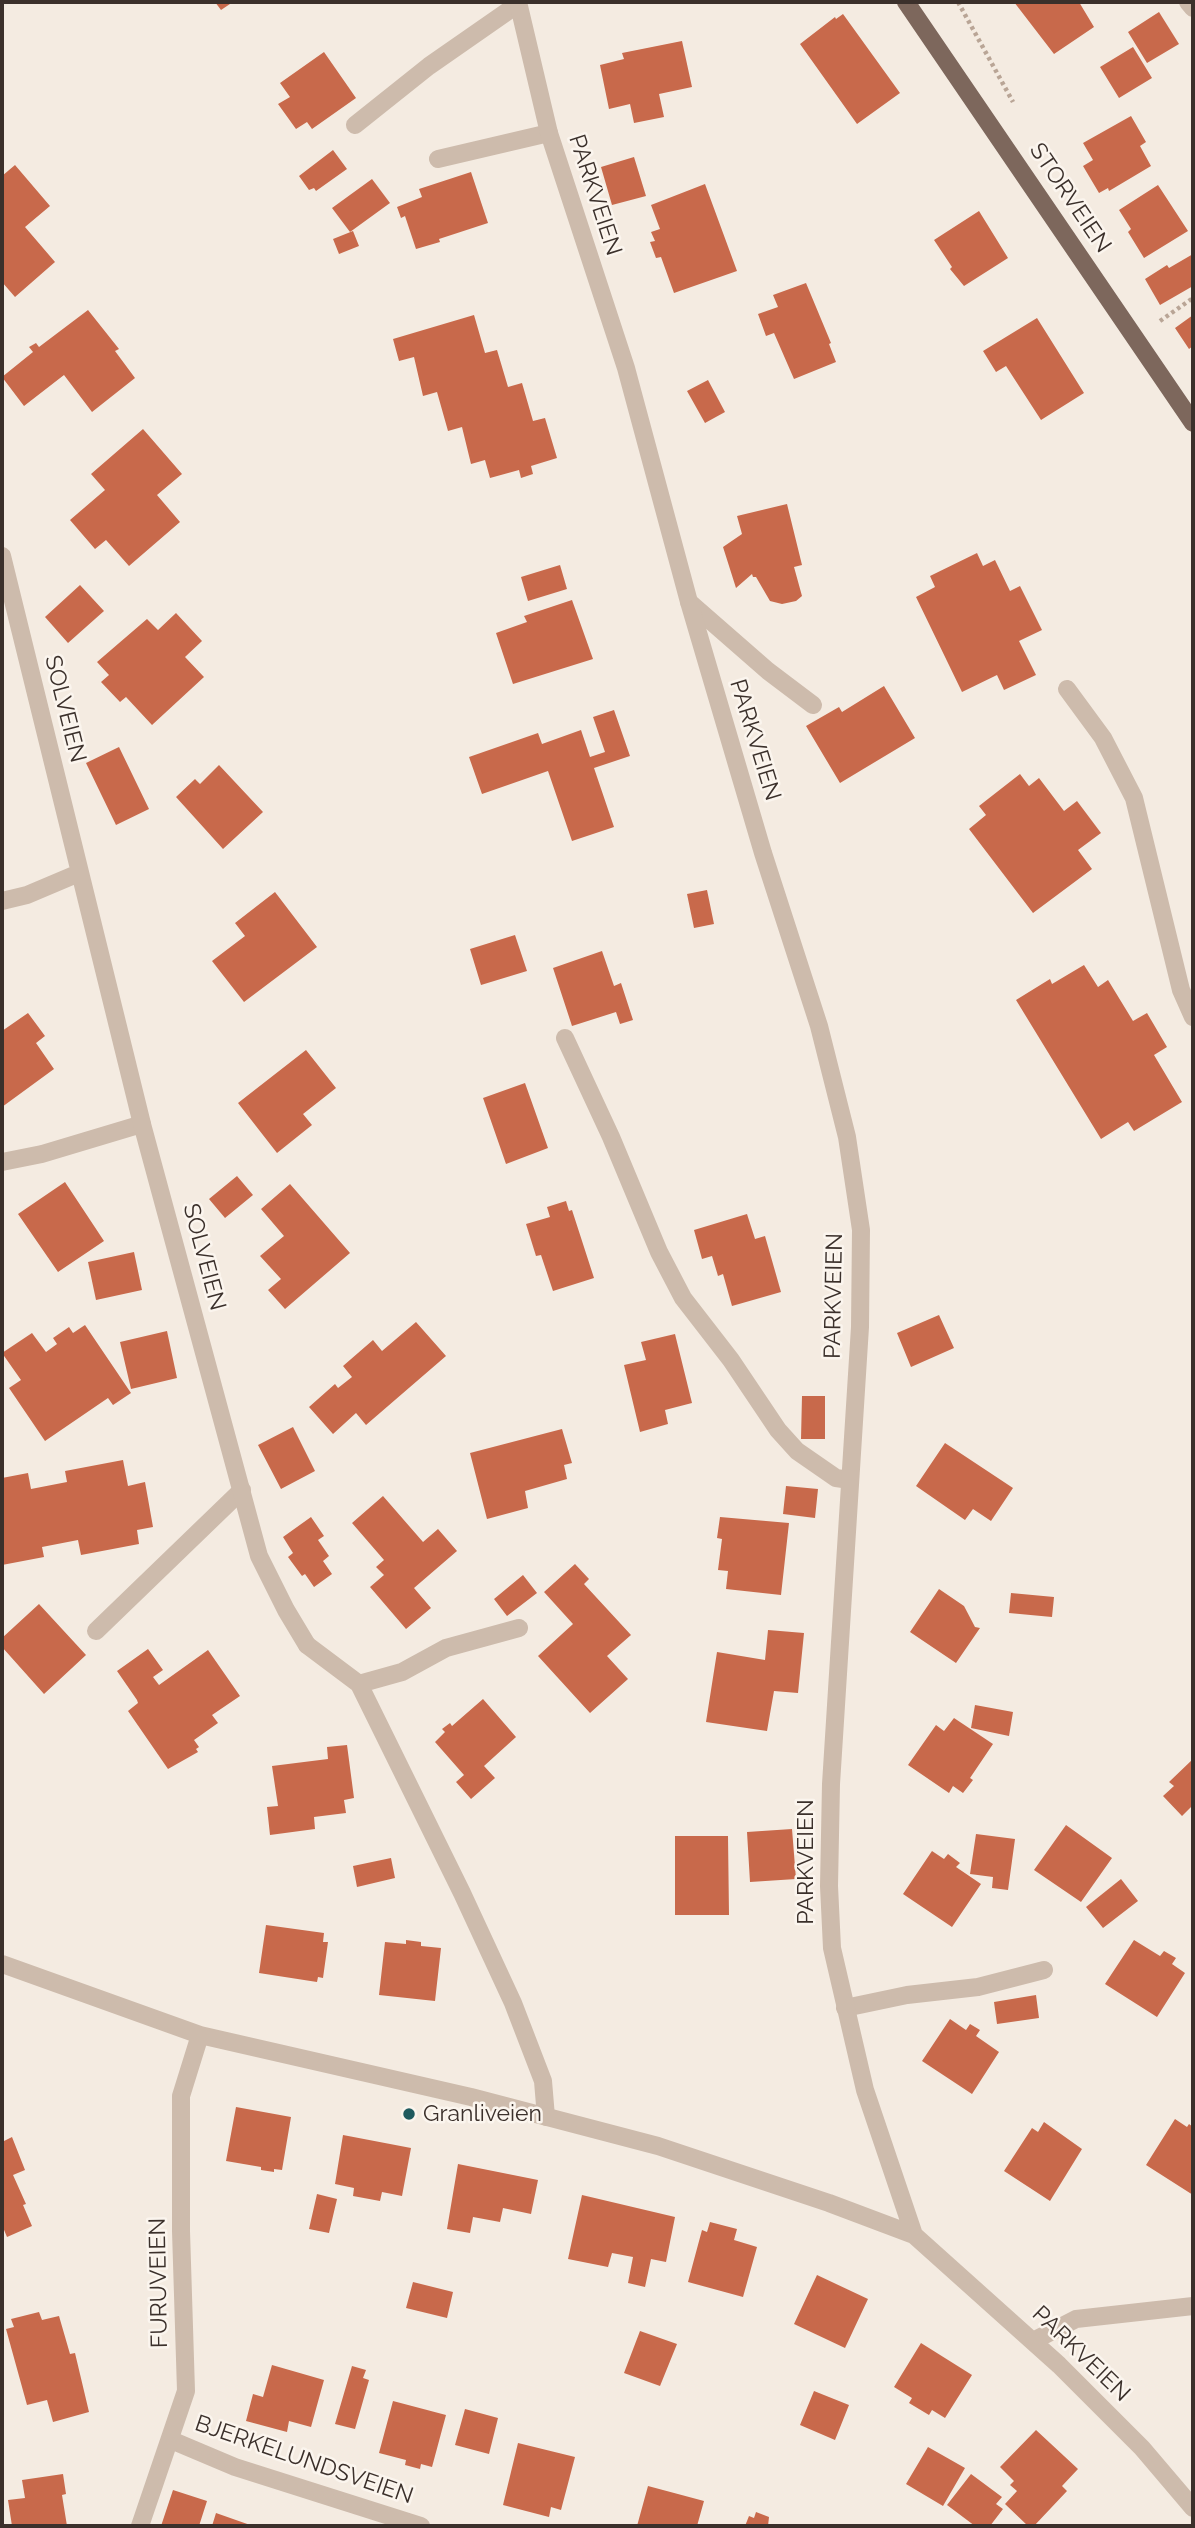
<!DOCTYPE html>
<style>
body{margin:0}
#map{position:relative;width:1195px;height:2528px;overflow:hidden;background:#f4ebe1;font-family:Raleway,sans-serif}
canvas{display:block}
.frame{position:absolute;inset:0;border:4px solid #3b302b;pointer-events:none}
</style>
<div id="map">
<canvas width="1195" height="2528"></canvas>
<div class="frame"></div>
</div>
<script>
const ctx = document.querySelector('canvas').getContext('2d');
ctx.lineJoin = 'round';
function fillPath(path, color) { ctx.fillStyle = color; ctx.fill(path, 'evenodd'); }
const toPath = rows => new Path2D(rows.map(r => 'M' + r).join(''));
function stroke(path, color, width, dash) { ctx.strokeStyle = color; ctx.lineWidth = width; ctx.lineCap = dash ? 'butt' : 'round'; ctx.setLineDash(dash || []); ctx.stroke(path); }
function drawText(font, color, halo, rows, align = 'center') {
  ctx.font = font + ' Raleway,sans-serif'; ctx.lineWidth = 5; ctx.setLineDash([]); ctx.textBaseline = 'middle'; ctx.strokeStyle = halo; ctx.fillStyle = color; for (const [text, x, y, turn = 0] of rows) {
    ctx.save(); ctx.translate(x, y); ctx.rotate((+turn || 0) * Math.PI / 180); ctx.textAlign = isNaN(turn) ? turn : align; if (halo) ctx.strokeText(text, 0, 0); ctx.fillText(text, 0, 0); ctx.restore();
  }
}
fillPath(toPath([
 [215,2,233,2,221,10],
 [1014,2,1079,2,1094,27,1054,54],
 [1159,12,1179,44,1147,63,1128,32],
 [843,14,900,93,857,124,800,44,835,17,836,19],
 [682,41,692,87,659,94,664,117,634,123,630,104,609,109,600,65,624,59,622,53],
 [1133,47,1152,78,1119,98,1100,67],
 [324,52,356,98,312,129,307,122,296,129,278,104,290,97,280,83],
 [1131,116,1146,142,1140,146,1151,166,1109,191,1108,188,1099,193,1083,166,1093,160,1083,143],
 [333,150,347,169,316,191,314,188,309,190,299,176],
 [634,157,646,196,612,205,601,167],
 [15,165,50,206,25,227,55,262,15,297,2,282,2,176],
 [471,172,488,223,439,239,440,242,416,249,405,216,401,218,397,207,422,197,419,189],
 [372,179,390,203,350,232,332,208],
 [705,184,737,271,674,293,661,257,656,258,650,242,655,241,651,232,660,229,651,205],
 [1158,185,1188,231,1144,258,1128,232,1131,229,1119,210],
 [979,211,1008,258,964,286,950,269,952,267,934,240],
 [353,231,359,246,339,254,333,239],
 [1193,254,1193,286,1160,305,1145,279,1167,265,1169,268],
 [806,283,831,343,829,344,836,362,794,379,774,333,766,336,758,314,778,307,773,295],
 [88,310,119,349,115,351,135,378,92,412,64,375,24,406,2,377,33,352,29,347,36,343,39,347],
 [474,315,485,353,497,350,508,387,522,383,533,421,545,418,557,458,531,466,533,474,521,478,519,470,490,478,485,460,471,464,462,427,448,431,437,392,423,396,414,357,399,361,393,339],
 [1193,315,1193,346,1189,349,1175,328],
 [1037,318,1084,393,1041,420,1006,366,996,372,983,351],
 [708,380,725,412,705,423,687,391],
 [143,429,182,474,157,495,180,522,129,566,106,540,95,549,70,520,105,490,91,474],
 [787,504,802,565,794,567,802,596,796,601,782,604,770,601,756,577,753,577,752,574,736,588,723,547,742,534,737,516],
 [977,553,983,566,995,560,1010,591,1020,586,1042,630,1019,641,1036,675,1004,690,997,675,962,692,916,597,935,587,930,576],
 [560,565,567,589,528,601,521,577],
 [80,585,104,611,68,643,45,617],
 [572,600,593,659,513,684,496,633,527,622,524,616],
 [176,613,202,641,185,657,204,677,152,725,126,697,120,702,101,682,109,675,97,662,147,619,158,630],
 [884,686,915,738,840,783,806,726,839,707,842,712],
 [614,710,630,756,594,768,614,827,572,841,548,771,482,794,469,757,538,733,542,744,581,730,590,757,605,752,593,717],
 [119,747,149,809,116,825,86,763],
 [219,765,263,812,223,849,176,797,195,779,200,784],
 [1020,774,1029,786,1039,778,1064,811,1077,801,1101,833,1078,850,1092,869,1033,913,969,829,986,815,979,806],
 [707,890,714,924,694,928,687,894],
 [275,892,317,947,244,1002,212,961,245,936,235,923],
 [515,935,527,971,481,985,470,949],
 [602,951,614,986,621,983,633,1020,620,1024,616,1012,572,1026,553,968],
 [1084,965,1098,987,1108,980,1133,1021,1147,1013,1167,1047,1154,1055,1182,1102,1134,1131,1128,1122,1101,1139,1016,1000,1050,979,1052,984],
 [28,1013,45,1036,36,1043,54,1069,2,1107,2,1031],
 [306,1050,336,1088,303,1114,312,1125,277,1153,238,1103],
 [525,1083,548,1148,506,1164,483,1098],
 [237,1176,253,1195,225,1218,209,1199],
 [65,1182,104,1241,58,1272,18,1214],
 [290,1184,350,1253,285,1309,268,1290,281,1279,260,1256,284,1236,261,1209],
 [566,1201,569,1211,572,1210,594,1278,553,1291,541,1255,536,1256,526,1224,550,1217,547,1207],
 [747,1214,755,1239,765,1236,781,1292,732,1306,723,1274,718,1276,712,1256,702,1259,694,1230],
 [134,1252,142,1290,96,1300,88,1262],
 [939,1315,954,1348,911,1367,897,1333],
 [416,1322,446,1356,366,1425,356,1413,333,1434,309,1407,335,1384,338,1388,352,1377,343,1366,373,1340,382,1351],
 [85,1325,131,1393,113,1405,108,1398,45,1441,9,1388,21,1380,2,1353,32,1333,46,1352,57,1344,53,1338,69,1327,73,1333],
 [167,1331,177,1378,131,1389,120,1342],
 [675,1334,692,1403,665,1410,668,1424,640,1432,624,1365,646,1360,641,1342],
 [802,1396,825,1396,825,1439,801,1439],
 [293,1427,315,1471,281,1489,258,1445],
 [562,1429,572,1463,564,1465,567,1479,525,1491,528,1508,487,1519,470,1453],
 [945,1443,1013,1488,991,1521,973,1509,965,1520,916,1486],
 [123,1460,128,1486,145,1482,153,1527,137,1530,139,1544,81,1555,78,1540,42,1547,44,1557,2,1565,2,1478,28,1473,31,1489,67,1482,65,1471],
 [786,1486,818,1489,815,1518,783,1514],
 [383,1496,423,1542,438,1529,457,1551,414,1588,431,1608,406,1629,370,1587,384,1575,376,1567,384,1560,352,1523],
 [311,1517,324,1536,318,1540,329,1556,323,1561,332,1574,314,1587,305,1574,302,1576,288,1557,293,1553,283,1537],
 [720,1517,789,1523,781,1595,726,1589,728,1571,718,1570,722,1539,717,1538],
 [575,1564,589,1579,584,1584,631,1635,607,1656,628,1679,590,1713,538,1656,573,1624,544,1592],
 [523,1575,537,1593,507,1616,494,1599],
 [939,1589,964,1606,975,1627,980,1628,956,1663,910,1632],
 [1011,1593,1054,1597,1052,1617,1009,1613],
 [39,1604,86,1655,44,1694,2,1647,2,1638],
 [768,1630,804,1633,798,1693,774,1691,767,1731,706,1722,717,1652,765,1660],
 [148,1649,163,1670,153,1677,159,1685,208,1650,240,1696,212,1715,218,1723,194,1740,199,1747,196,1749,198,1752,168,1769,128,1711,138,1703,137,1700,117,1671],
 [483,1699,516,1737,484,1766,495,1778,471,1799,456,1782,464,1775,435,1742,445,1732,442,1729,450,1723,452,1726],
 [975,1705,1013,1712,1009,1736,971,1728],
 [954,1718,993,1744,970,1778,973,1780,963,1793,953,1786,949,1793,908,1765,936,1725,944,1731],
 [347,1745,354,1798,344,1800,346,1813,314,1817,315,1829,270,1835,267,1807,278,1806,272,1766,328,1759,327,1747],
 [1193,1759,1193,1807,1192,1806,1182,1816,1163,1796,1174,1786,1169,1782],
 [1066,1825,1112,1858,1081,1902,1034,1870],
 [792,1829,796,1879,750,1882,747,1832],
 [976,1834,1015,1839,1008,1890,992,1888,993,1877,970,1874],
 [675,1836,728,1836,729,1915,675,1915],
 [932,1851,944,1859,948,1854,960,1863,956,1867,981,1884,952,1927,903,1894],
 [391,1858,395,1878,357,1887,353,1866],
 [1121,1879,1138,1901,1103,1928,1086,1907],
 [266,1925,324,1933,323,1942,328,1942,323,1978,318,1977,317,1982,259,1973],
 [406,1940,421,1942,421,1946,441,1948,435,2001,379,1995,385,1942,406,1944],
 [1134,1940,1160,1956,1164,1951,1176,1958,1172,1964,1185,1973,1157,2017,1105,1984],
 [1036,1995,1039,2018,997,2024,994,2002],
 [950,2019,966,2030,970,2024,980,2030,976,2036,999,2052,972,2094,922,2061],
 [236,2107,291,2117,282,2170,274,2169,274,2172,261,2170,261,2167,226,2161],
 [1175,2119,1187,2127,1189,2124,1193,2127,1193,2195,1146,2165],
 [1044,2122,1082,2149,1050,2201,1004,2171,1032,2128,1038,2132],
 [343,2135,411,2148,402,2196,382,2192,380,2201,353,2196,354,2188,335,2184],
 [12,2137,25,2170,13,2175,26,2204,23,2205,32,2226,7,2237,2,2225,2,2142],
 [458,2164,538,2180,531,2214,503,2208,500,2222,473,2217,470,2233,447,2229],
 [317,2194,337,2199,329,2233,309,2229],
 [582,2195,675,2217,666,2262,651,2259,645,2287,628,2283,633,2257,612,2253,608,2267,568,2259],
 [710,2222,737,2229,734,2240,757,2247,743,2297,688,2282,702,2230,707,2232],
 [817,2275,868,2299,845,2348,794,2324],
 [413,2282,453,2292,447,2318,406,2308],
 [39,2312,42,2320,59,2316,70,2354,75,2353,89,2412,53,2422,47,2400,27,2405,6,2329,14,2327,11,2319],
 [640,2331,677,2344,660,2386,624,2373],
 [921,2343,972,2375,945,2418,932,2410,929,2415,909,2403,912,2398,894,2387],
 [272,2365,324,2380,311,2427,289,2421,287,2432,246,2421,253,2394,263,2397],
 [352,2366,366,2370,363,2378,369,2380,355,2429,335,2424],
 [814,2391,849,2405,835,2440,800,2425],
 [393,2401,446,2415,432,2467,421,2464,420,2469,405,2465,406,2460,379,2453],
 [465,2409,498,2418,489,2454,455,2445],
 [1036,2430,1078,2469,1062,2486,1067,2491,1034,2526,1028,2526,1005,2504,1017,2491,1010,2485,1014,2481,1000,2467],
 [518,2443,575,2457,561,2510,551,2507,549,2517,503,2505],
 [928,2447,965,2468,943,2506,906,2484],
 [63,2474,66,2494,62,2495,67,2526,12,2526,8,2500,25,2498,22,2480],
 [971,2474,1002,2497,996,2504,1003,2509,990,2526,975,2526,947,2505],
 [648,2486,704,2501,697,2526,637,2526],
 [173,2490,207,2501,199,2526,161,2526],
 [756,2512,769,2517,768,2526,745,2526,749,2516,754,2518],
 [216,2513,253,2526,212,2526]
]), '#c8694b');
stroke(toPath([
 [958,2,1013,102],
 [1160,321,1193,298]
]), '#b9a596', 4.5, [3.5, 3.5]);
stroke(toPath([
 [355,125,429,66,518,4],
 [438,159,549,133],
 [689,602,768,671,813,705],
 [565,1038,611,1137,659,1252,683,1298,731,1360,778,1430,797,1451,836,1478,850,1480],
 [2,1162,42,1154,142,1124],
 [96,1631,242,1490],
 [307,1645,359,1684,462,1893,513,2003,543,2081,546,2117],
 [359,1684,402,1672,446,1648,519,1628],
 [845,2008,907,1995,978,1987,1044,1970]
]), '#cdbbac', 18);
stroke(toPath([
 [518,2,549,133,626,368,689,602,763,853,819,1026,847,1137,861,1230,860,1327,831,1784,829,1886,832,1948,865,2090,914,2235,1059,2365,1142,2448,1193,2508],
 [1188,2,1193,8],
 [2,556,142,1124,259,1556,286,1610,307,1645],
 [1067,689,1103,738,1134,798,1181,990,1193,1017],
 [2,901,27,895,79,873],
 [2,1964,200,2035,471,2097,658,2146,829,2203,914,2235],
 [1033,2341,1076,2319,1193,2306],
 [171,2440,235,2467,421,2526],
 [140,2526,186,2391,181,2231,181,2096,200,2035]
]), '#cdbbac', 18);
stroke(toPath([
 [906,2,1193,423]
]), '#7d675c', 18);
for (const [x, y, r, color] of [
 [409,2114,7,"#1f5a5e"]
]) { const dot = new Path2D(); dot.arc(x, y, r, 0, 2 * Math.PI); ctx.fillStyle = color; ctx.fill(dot); stroke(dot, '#fbf5ee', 2.5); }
drawText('23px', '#3b302b', '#fbf5ee', [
 ["PARKVEIEN",595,195,72],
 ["STORVEIEN",1070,198,56],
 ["SOLVEIEN",65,709,76],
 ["PARKVEIEN",755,740,73],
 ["SOLVEIEN",204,1257,75],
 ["PARKVEIEN",834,1296,-89],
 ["PARKVEIEN",806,1862,-90],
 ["FURUVEIEN",159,2283,-91],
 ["PARKVEIEN",1081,2354,44],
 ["BJERKELUNDSVEIEN",304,2460,19]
]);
drawText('23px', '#3b302b', '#fbf5ee', [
 ["Granliveien",423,2114]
], 'left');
</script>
